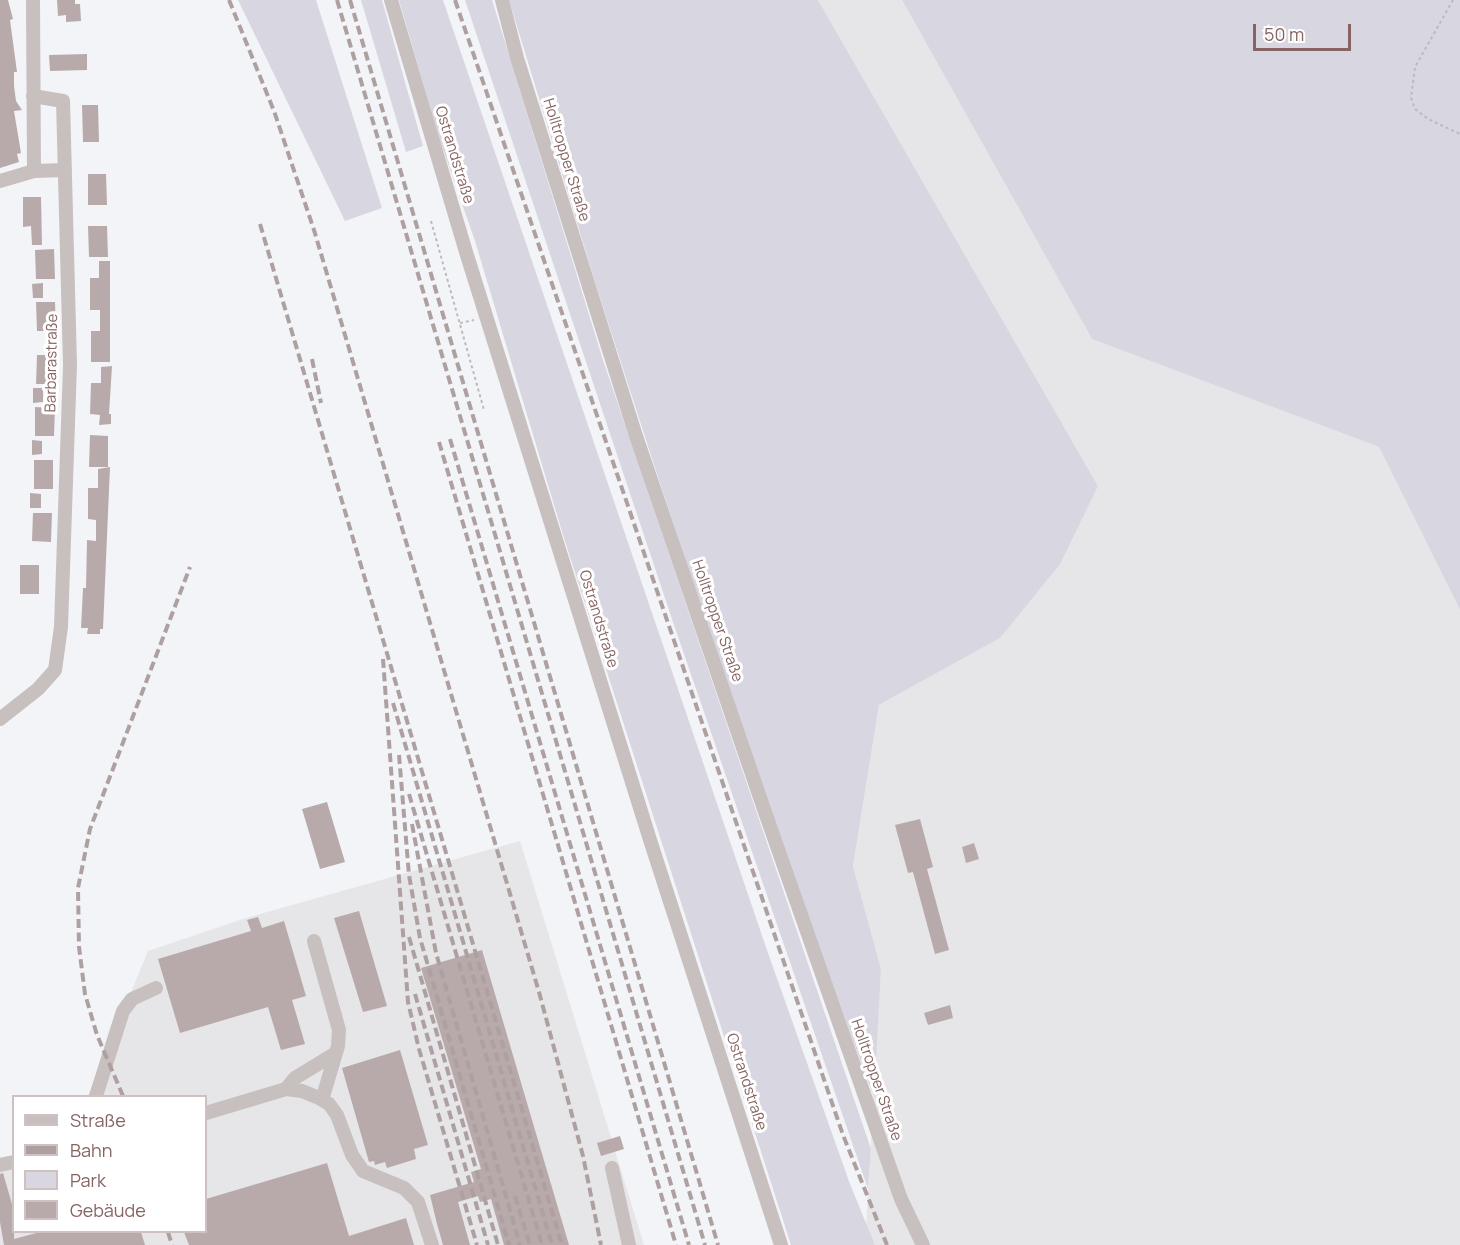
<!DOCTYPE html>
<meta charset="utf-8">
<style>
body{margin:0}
#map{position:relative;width:1460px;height:1245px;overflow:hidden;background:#f3f4f7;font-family:Manrope,sans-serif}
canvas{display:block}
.legend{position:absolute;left:12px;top:1095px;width:195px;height:138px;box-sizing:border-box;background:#fff;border:2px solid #cfc1c1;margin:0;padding:8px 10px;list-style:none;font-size:18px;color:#866463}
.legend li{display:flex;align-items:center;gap:12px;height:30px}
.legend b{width:30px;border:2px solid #cfc1c1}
.scale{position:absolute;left:1253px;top:24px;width:98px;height:27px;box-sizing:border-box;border:3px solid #866463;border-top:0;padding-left:8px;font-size:18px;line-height:21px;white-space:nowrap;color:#866463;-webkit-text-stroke:4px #fff;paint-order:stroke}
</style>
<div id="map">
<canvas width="1460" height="1245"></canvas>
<ul class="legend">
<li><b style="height:8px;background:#c8bfbf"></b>Straße</li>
<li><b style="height:8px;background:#aea0a0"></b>Bahn</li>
<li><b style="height:16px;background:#d8d7e1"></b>Park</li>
<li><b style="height:16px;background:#b8aaaa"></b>Gebäude</li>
</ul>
<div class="scale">50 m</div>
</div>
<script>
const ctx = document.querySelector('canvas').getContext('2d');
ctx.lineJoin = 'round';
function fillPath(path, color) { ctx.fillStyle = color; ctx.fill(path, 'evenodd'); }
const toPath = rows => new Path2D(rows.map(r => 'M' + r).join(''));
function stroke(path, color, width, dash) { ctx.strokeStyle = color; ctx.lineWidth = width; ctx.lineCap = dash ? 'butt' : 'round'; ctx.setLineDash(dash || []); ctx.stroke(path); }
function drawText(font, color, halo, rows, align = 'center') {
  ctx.font = font + ' Manrope,sans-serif'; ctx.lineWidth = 6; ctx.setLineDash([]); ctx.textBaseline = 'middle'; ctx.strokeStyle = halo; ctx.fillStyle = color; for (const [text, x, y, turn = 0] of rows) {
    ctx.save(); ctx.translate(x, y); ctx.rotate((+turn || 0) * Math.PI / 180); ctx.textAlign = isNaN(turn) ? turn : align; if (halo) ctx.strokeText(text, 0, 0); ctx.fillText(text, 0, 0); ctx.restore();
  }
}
fillPath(toPath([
 [818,0,902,0,1092,339,1379,447,1460,610,1460,1245,875,1245,866,1228,881,969,853,866,879,705,1000,638,1098,486],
 [520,841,644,1245,0,1245,0,1165,13,1161,14,1232,206,1232,206,1096,88,1096,148,951,246,918]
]), '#e6e5e7');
fillPath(toPath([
 [238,0,316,0,382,208,345,221],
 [361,0,382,0,423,146,406,152],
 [399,0,443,0,768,953,850,1184,875,1245,791,1245,563,535,475,241,439,138],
 [465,0,492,0,603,360,871,1149,868,1189,673,622],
 [509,0,818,0,1098,486,1060,564,1000,638,879,705,853,866,881,969,874,1098,781,844,657,474,595,282],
 [902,0,1460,0,1460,610,1379,447,1092,339]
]), '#d8d7e1');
fillPath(toPath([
 [0,0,8,0,13,19,10,20,17,72,14,72,14,86,16,101,22,110,14,111,21,153,17,154,19,162,0,168],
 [57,0,75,0,75,4,80,4,81,21,66,22,66,15,58,16],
 [87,54,87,70,50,71,49,55],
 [82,105,98,105,99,142,83,142],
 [88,174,106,174,107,205,88,205],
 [23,197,41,197,42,245,32,245,31,226,23,227],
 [88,226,107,226,108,257,89,257],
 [54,249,55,279,36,279,35,250],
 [99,261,110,261,110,362,91,362,91,331,100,331,100,310,90,310,90,278,99,278],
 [43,283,43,298,33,298,32,284],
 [36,302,55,302,56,331,37,331],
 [37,355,56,355,55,384,36,384],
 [112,366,109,414,111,414,111,424,99,425,100,415,90,414,91,383,101,383,101,367],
 [33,388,43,388,43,402,33,403],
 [35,407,55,408,54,436,35,436],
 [90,435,108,436,108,467,89,467],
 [32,440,42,441,42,454,32,455],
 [34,460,53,460,53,489,34,489],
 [110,467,103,629,100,629,100,634,87,634,88,628,81,628,83,588,86,588,87,540,96,541,96,520,88,519,88,488,98,488,98,469],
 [30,493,41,494,41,508,30,508],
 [33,513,52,513,51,542,32,541],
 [20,565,39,565,39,594,20,594],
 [327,802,345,862,320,869,302,809],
 [920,819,933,867,927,869,949,950,935,954,913,872,908,873,895,825],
 [974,843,979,859,966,863,962,847],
 [359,911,387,1006,363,1012,334,918],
 [258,917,262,928,284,921,306,996,292,1000,305,1044,281,1050,268,1007,180,1033,158,959,251,931,247,920],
 [482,950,527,1103,569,1245,504,1245,491,1199,480,1202,478,1196,458,1202,470,1245,443,1245,437,1224,430,1195,474,1182,471,1172,481,1169,421,968],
 [950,1005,953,1018,928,1025,924,1013],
 [400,1050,428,1145,414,1149,416,1159,387,1168,385,1162,375,1165,374,1161,369,1162,342,1068],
 [620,1136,624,1149,601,1156,597,1143],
 [327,1163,349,1236,406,1218,414,1245,189,1245,184,1232,206,1232,206,1199],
 [3,1173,14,1211,14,1239,40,1232,141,1232,145,1245,4,1245,0,1222,0,1174]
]), '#b8aaaa');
stroke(toPath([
 [1453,0,1415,67,1411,98,1415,109,1428,119,1460,134],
 [431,221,484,410],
 [460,323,474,320]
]), '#bfb9b9', 2, [3, 3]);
stroke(toPath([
 [33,0,34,171],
 [391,0,466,252,651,843,781,1245],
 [502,0,517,58,636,436,766,815,901,1199,923,1245],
 [0,181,34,171,65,170],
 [0,719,38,689,55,670,61,627,70,365,63,101,33,96],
 [314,941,339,1030,338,1046,322,1100],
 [286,1089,295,1078,336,1053],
 [96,1096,123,1011,132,999,156,988],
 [206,1113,286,1089,302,1091,319,1098,329,1104,337,1115,352,1155,363,1171,404,1188,418,1202,432,1245],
 [0,1165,14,1162],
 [612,1168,629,1245]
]), '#c8bfbf', 14);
stroke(toPath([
 [229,0,274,111,314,230,539,992,583,1156,601,1245],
 [337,0,705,1245],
 [350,0,718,1245],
 [455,0,843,1135,887,1245],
 [260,224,562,1245],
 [312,359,321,403],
 [450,439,689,1245],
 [439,442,676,1245],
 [383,659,408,1002,419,1049,477,1245],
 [393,703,552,1245],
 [399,755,409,875,420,938,509,1245],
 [409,794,542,1245],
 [412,824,436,953,520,1245],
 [409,937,498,1245],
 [415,994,488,1245],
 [123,1096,97,1035,85,994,79,947,78,888,90,829,190,567],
 [515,1196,530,1245],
 [168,1232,172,1245]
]), '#aea0a0', 4, [9, 4.5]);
drawText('15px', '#866463', '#fff', [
 ["Ostrandstraße",454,155,73],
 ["Holltropper Straße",566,160,73],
 ["Barbarastraße",52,363,-89],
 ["Ostrandstraße",598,619,73],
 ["Holltropper Straße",717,621,71],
 ["Holltropper Straße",876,1080,71],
 ["Ostrandstraße",746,1082,72]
]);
</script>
